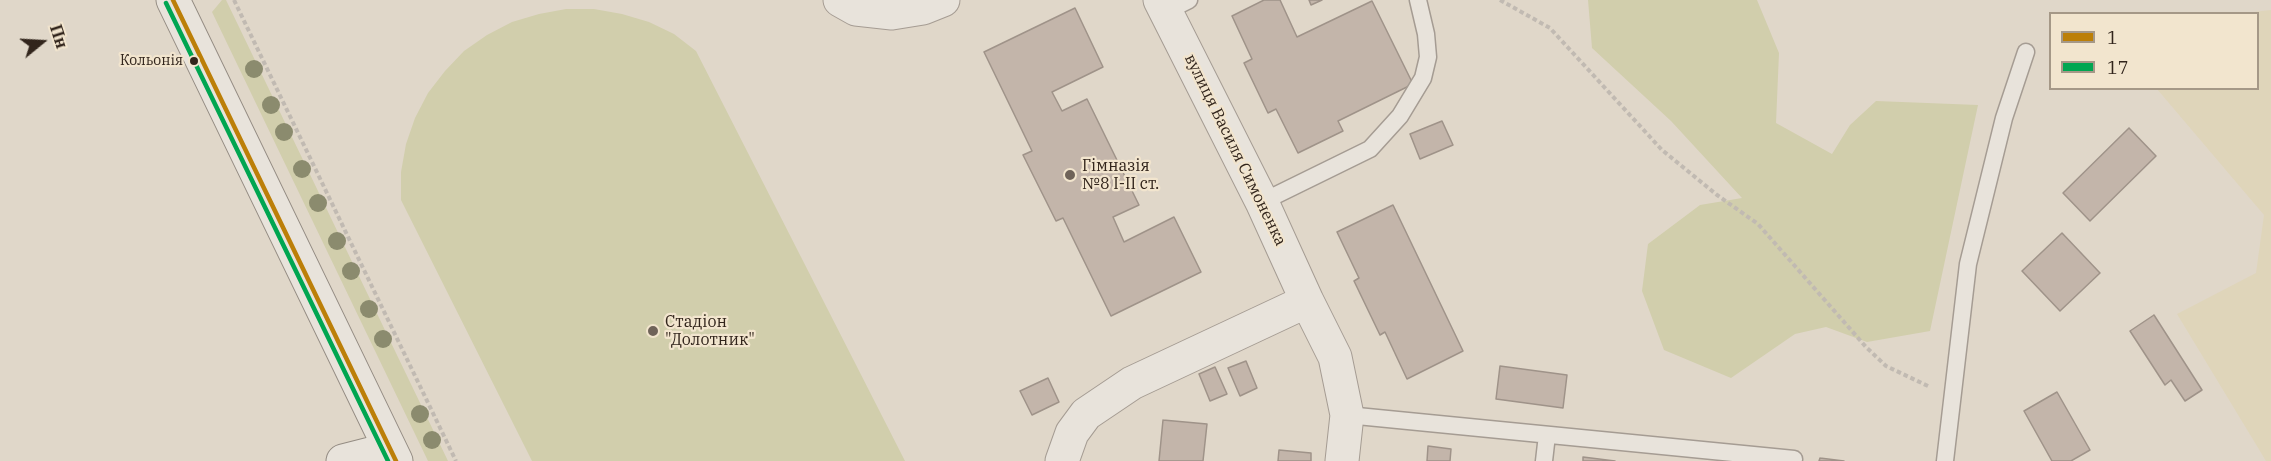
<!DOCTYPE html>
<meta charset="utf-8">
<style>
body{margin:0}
#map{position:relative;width:2271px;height:461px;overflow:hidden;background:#e0d7c9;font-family:"IBM Plex Serif",serif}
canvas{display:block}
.legend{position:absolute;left:2049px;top:12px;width:210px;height:78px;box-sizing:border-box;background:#f2e5ce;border:2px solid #a59887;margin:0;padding:8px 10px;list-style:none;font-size:18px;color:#32251c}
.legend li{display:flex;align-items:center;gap:12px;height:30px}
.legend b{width:30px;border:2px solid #a59887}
.north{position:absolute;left:12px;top:12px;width:60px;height:60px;-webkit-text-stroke:4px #f2e5ce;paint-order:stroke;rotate:72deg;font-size:16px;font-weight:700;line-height:24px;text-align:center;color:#32251c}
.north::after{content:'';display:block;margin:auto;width:21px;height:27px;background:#32251c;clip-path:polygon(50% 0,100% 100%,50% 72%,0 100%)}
</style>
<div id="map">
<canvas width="2271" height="461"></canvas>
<ul class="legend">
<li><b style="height:8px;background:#bc7f08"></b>1</li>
<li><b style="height:8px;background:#00a651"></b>17</li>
</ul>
<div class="north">Пн</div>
</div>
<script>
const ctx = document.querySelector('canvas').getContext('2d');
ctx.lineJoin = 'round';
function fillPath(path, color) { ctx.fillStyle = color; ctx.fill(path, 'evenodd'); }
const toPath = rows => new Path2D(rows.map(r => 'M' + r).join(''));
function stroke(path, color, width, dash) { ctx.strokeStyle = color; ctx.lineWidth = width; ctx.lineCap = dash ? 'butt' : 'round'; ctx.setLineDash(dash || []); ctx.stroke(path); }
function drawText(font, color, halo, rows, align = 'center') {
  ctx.font = font + ' "IBM Plex Serif",serif'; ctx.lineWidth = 4.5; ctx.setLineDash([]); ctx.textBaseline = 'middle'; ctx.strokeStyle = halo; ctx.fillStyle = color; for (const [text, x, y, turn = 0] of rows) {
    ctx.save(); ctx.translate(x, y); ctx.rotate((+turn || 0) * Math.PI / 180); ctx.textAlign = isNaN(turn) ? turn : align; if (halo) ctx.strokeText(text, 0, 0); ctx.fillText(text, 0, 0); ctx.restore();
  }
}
fillPath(toPath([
 [2271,10,2271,461,2266,461,2177,314,2256,273,2264,215,2157,89,2258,88,2258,14,2244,13]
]), '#dfd5ba');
fillPath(toPath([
 [222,0,226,0,448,461,428,461,212,12],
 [1588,0,1757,0,1779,53,1776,123,1832,154,1850,125,1876,101,1978,105,1930,331,1867,342,1826,327,1795,334,1731,378,1664,350,1642,291,1648,244,1700,205,1742,198,1671,121,1592,48],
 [566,9,594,9,622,14,649,22,674,34,696,51,905,461,532,461,401,200,401,172,406,144,415,118,428,93,445,71,464,51,487,35,512,22,539,14]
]), '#d1ceac');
const building = toPath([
 [1264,0,1280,0,1297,37,1372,1,1413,84,1338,121,1343,131,1298,153,1276,109,1268,113,1244,63,1252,59,1232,16,1264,0],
 [1309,0,1322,0,1311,5,1309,0],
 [1075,8,1103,67,1052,92,1062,111,1087,99,1139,205,1113,217,1124,242,1174,217,1201,272,1111,316,1063,218,1056,221,1023,155,1032,151,984,52,1075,8],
 [1442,121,1453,145,1420,159,1410,134,1442,121],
 [2129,128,2156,156,2090,221,2063,193,2129,128],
 [1393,205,1463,351,1407,379,1385,332,1380,335,1354,281,1359,278,1337,232,1393,205],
 [2062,233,2100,273,2060,311,2022,271,2062,233],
 [2154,315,2202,390,2185,401,2171,380,2165,385,2130,331,2154,315],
 [1246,361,1257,388,1240,396,1228,368,1246,361],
 [1500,366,1567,375,1563,408,1496,399,1500,366],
 [1215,367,1227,394,1210,401,1199,374,1215,367],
 [1048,378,1059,402,1032,415,1020,391,1048,378],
 [2057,392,2090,450,2071,461,2052,461,2024,411,2057,392],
 [1163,420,1207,424,1203,461,1159,461,1163,420],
 [1428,446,1451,449,1450,461,1427,461,1428,446],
 [1279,450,1311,453,1311,461,1278,461,1279,450],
 [1583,457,1615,461,1583,461,1583,457],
 [1820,458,1844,461,1819,461,1820,458]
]);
fillPath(building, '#c3b5aa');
stroke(building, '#9f9389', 1.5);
const lane = toPath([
 [1167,11,1189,0],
 [1262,202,1370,149,1400,116,1423,78,1428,57,1426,34,1418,0],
 [1347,415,1794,459],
 [1544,461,1547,435],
 [1945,461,1968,264,2004,118,2026,52]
]);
const street = toPath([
 [840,0,856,9,892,13,923,8,943,0],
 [1160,0,1262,202,1307,301,1335,357,1347,415,1342,461],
 [1062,461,1072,433,1086,414,1132,383,1307,301]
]);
const secondary = toPath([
 [173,0,396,461],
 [343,461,390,449]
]);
stroke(lane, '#a59c93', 19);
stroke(street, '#a59c93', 35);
stroke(secondary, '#948c83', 35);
stroke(toPath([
 [234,0,456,461],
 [1500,0,1550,28,1662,150,1717,195,1758,224,1866,347,1886,366,1930,387]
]), '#c1bab2', 4, [4.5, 3]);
stroke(lane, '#e8e3db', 16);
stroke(street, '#e8e3db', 33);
stroke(secondary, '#e8e3db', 33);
stroke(toPath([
 [173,0,396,461]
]), '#bc7f08', 4.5);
stroke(toPath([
 [166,3,388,461]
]), '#00a651', 4.5);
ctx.fillStyle = '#8b8b6e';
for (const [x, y] of [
 [254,69],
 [271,105],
 [284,132],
 [302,169],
 [318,203],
 [337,241],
 [351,271],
 [369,309],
 [383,339],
 [420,414],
 [432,440]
]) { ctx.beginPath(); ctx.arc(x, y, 9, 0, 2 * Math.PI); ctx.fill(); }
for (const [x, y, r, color] of [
 [194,61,5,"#32251c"],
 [1070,175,6,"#6f6359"],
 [653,331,6,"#6f6359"]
]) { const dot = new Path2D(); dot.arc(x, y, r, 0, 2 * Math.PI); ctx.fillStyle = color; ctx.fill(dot); stroke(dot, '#f2e5ce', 2); }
drawText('14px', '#32251c', '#f2e5ce', [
 ["Кольонія",183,61]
], 'right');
drawText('16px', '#32251c', '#f2e5ce', [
 ["вулиця Василя Симоненка",1235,150,64]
]);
drawText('16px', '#32251c', '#f2e5ce', [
 ["Гімназія",1082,166],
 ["№8 I-II ст.",1082,184],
 ["Стадіон",665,322],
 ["\"Долотник\"",665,340]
], 'left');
</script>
